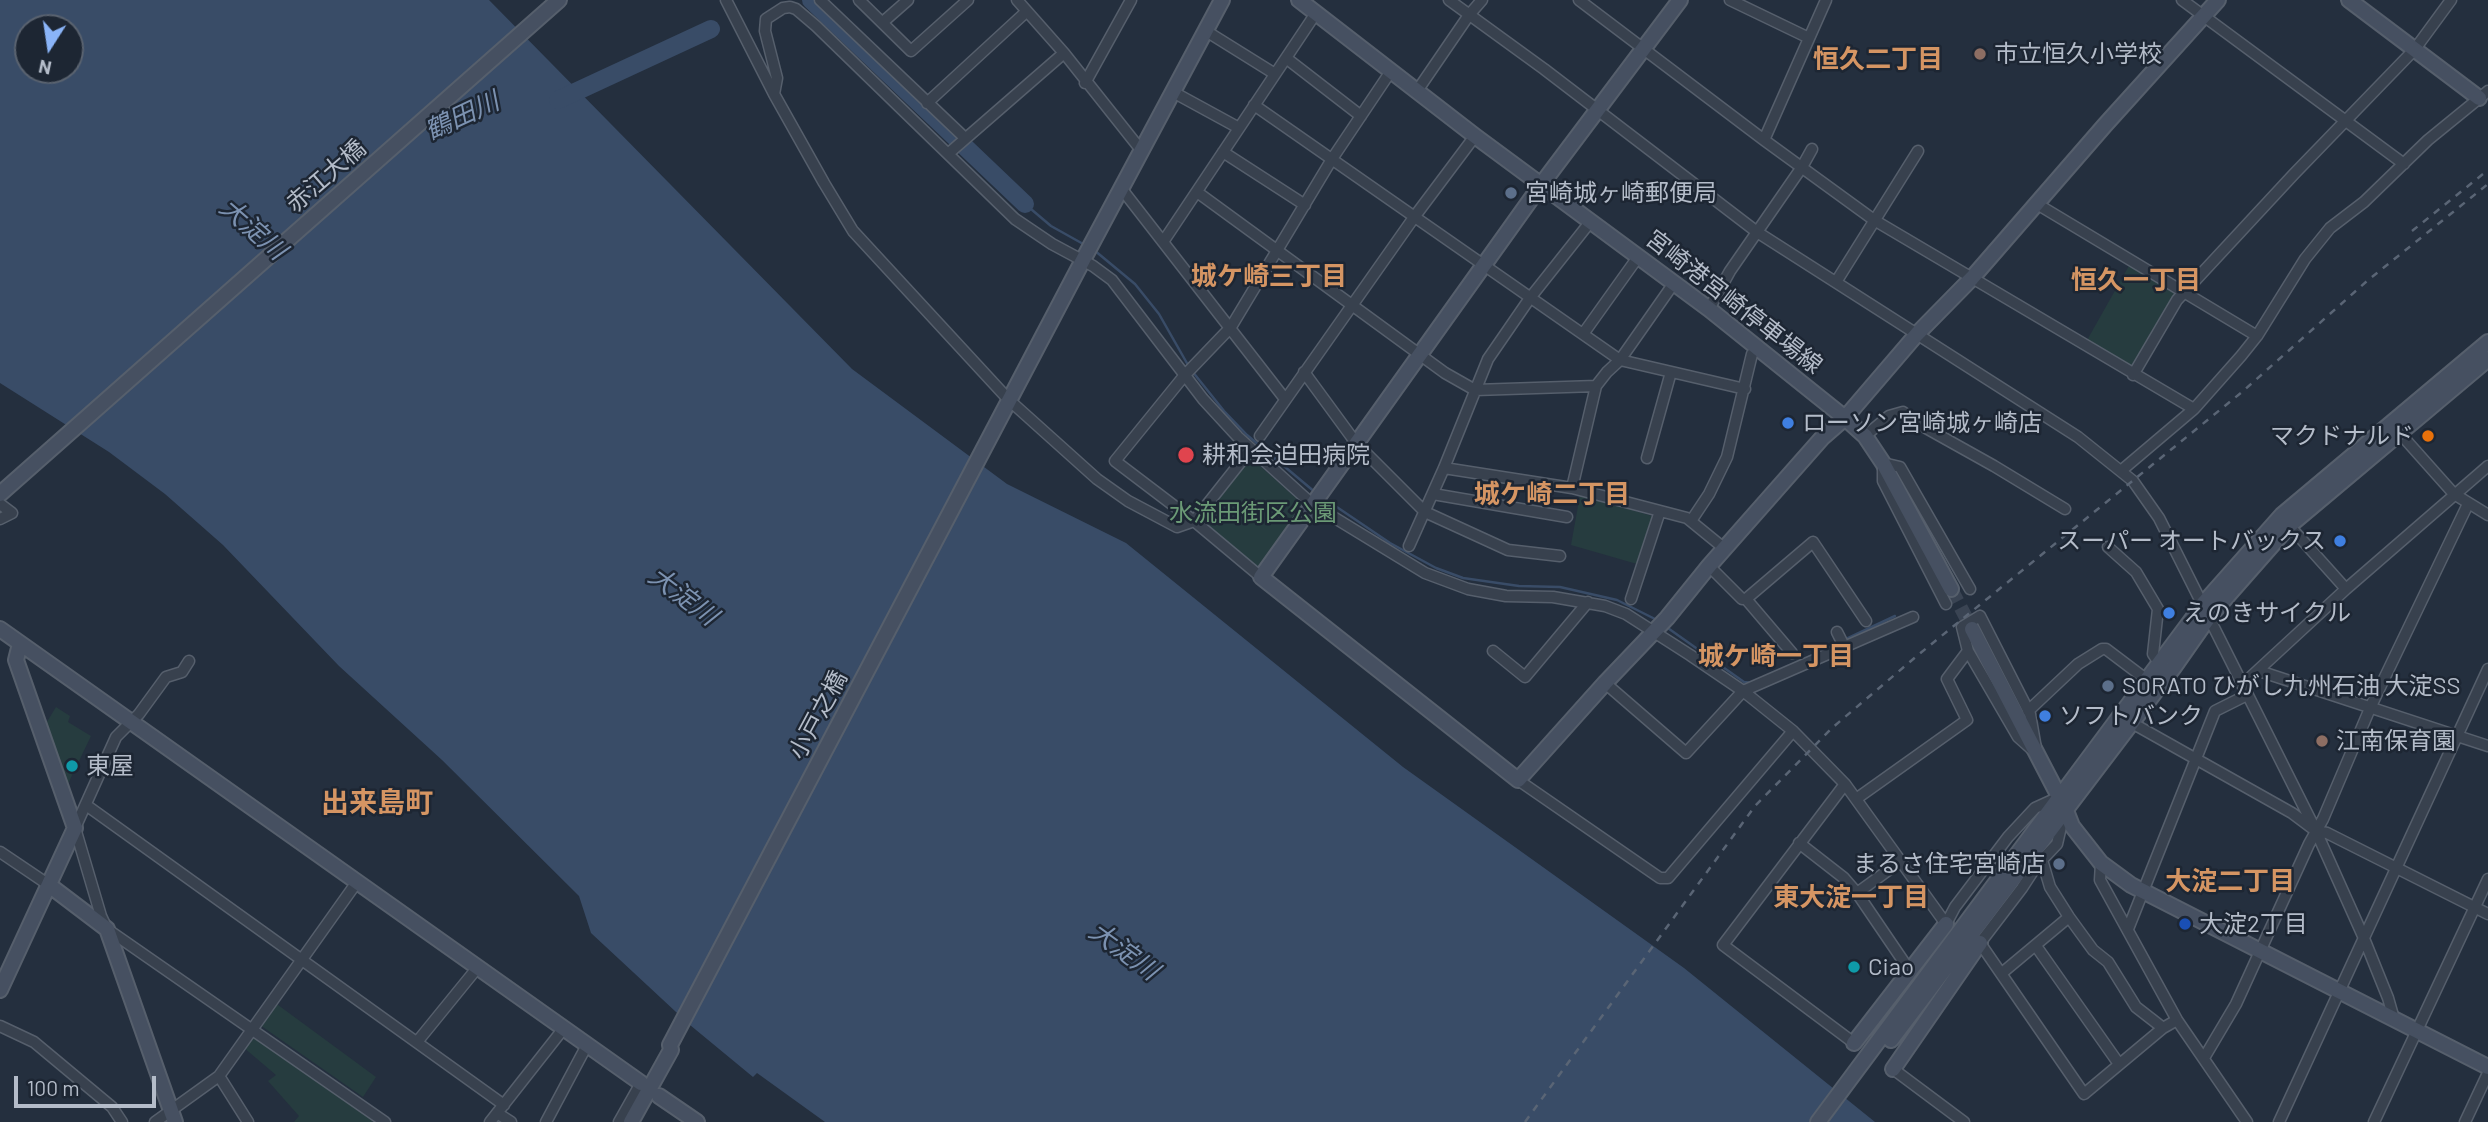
<!DOCTYPE html>
<meta charset="utf-8">
<style>
body{margin:0}
#map{position:relative;width:2488px;height:1122px;overflow:hidden;background:#242f3e;font-family:Barlow,sans-serif}
canvas{display:block}
.north{position:absolute;left:14px;top:14px;width:70px;height:70px;box-sizing:border-box;background:#1d2633;border:2px solid #59626f;border-radius:50%;rotate:192deg;font-size:19px;font-weight:700;line-height:28px;text-align:center;color:#b4bcc9}
.north::after{content:'';display:block;margin:auto;width:24px;height:32px;background:#8ab4f8;clip-path:polygon(50% 0,100% 100%,50% 72%,0 100%)}
.scale{position:absolute;left:14px;top:1076px;width:142px;height:32px;box-sizing:border-box;border:4px solid #b4bcc9;border-top:0;padding-left:9px;font-size:21px;line-height:24px;white-space:nowrap;color:#b4bcc9;-webkit-text-stroke:5px #1d2633;paint-order:stroke}
</style>
<div id="map">
<canvas width="2488" height="1122"></canvas>
<div class="north">N</div>
<div class="scale">100 m</div>
</div>
<script>
const ctx = document.querySelector('canvas').getContext('2d');
ctx.lineJoin = 'round';
function fillPath(path, color) { ctx.fillStyle = color; ctx.fill(path, 'evenodd'); }
const toPath = rows => new Path2D(rows.map(r => 'M' + r).join(''));
function stroke(path, color, width, dash) { ctx.strokeStyle = color; ctx.lineWidth = width; ctx.lineCap = dash ? 'butt' : 'round'; ctx.setLineDash(dash || []); ctx.stroke(path); }
function drawText(font, color, halo, rows, align = 'center') {
  ctx.font = font + ' Barlow,"Noto Sans JP",sans-serif'; ctx.lineWidth = 5; ctx.setLineDash([]); ctx.textBaseline = 'middle'; ctx.strokeStyle = halo; ctx.fillStyle = color; for (const [text, x, y, turn = 0] of rows) {
    ctx.save(); ctx.translate(x, y); ctx.rotate((+turn || 0) * Math.PI / 180); ctx.textAlign = isNaN(turn) ? turn : align; if (halo) ctx.strokeText(text, 0, 0); ctx.fillText(text, 0, 0); ctx.restore();
  }
}
fillPath(toPath([
 [2130,264,2174,290,2176,294,2134,366,2129,366,2086,342],
 [1250,457,1305,506,1260,568,1201,520],
 [1580,495,1652,516,1637,564,1571,545],
 [56,707,70,716,68,722,91,736,67,786,45,725],
 [274,1002,376,1077,363,1097,260,1025],
 [255,1036,374,1120,372,1122,294,1122,299,1116,268,1081,276,1075,243,1047,250,1037]
]), '#263c3f');
fillPath(toPath([
 [0,0,489,0,852,369,1007,484,1126,543,1403,767,1684,968,1875,1122,825,1122,757,1073,753,1077,690,1025,591,933,579,896,442,760,339,666,223,545,165,494,109,452,0,383],
 [28,28,70,28,70,70,28,70]
]), '#394c67');
stroke(toPath([
 [1025,204,1051,226,1085,245],
 [1094,250,1135,284,1159,314,1188,365],
 [1192,371,1224,411,1247,435,1316,493],
 [1325,499,1390,543,1436,568,1463,578,1519,586,1560,587,1617,600,1657,620],
 [1665,626,1744,682,1753,683],
 [1844,640,1895,616],
 [1809,657,1838,643]
]), '#394c67', 2.5);
stroke(toPath([
 [811,0,1025,204],
 [558,100,711,29]
]), '#394c67', 18);
stroke(toPath([
 [1951,589,1972,629]
]), '#3a4453', 14, [14, 7]);
const street = toPath([
 [726,0,774,94,824,183,853,231,1009,400,1097,479,1128,501,1177,527,1194,521,1251,449],
 [820,0,965,138],
 [859,0,911,51,968,0],
 [1017,0,1064,53,1141,150],
 [1449,0,1544,69,1757,232,2078,437,2133,481,2159,518,2316,831,2363,936,2388,998,2394,1019],
 [1579,0,1764,140,1874,220,2194,409],
 [1730,0,1809,38],
 [2182,0,2404,164],
 [883,22,908,0],
 [1206,31,1275,74],
 [1286,58,1361,116],
 [1085,83,1131,0],
 [1417,91,1469,15,1482,0],
 [1173,92,1239,128],
 [774,94,777,78,765,31,766,19,783,8,790,7,796,9,816,26,1015,219,1052,244,1093,266,1112,280,1203,399,1238,437,1312,504,1425,573,1468,589,1506,596,1553,597,1605,606,1626,614,1690,655,1743,691,1793,731,1845,784,1946,924,1955,907,2008,837,2035,808,2057,798],
 [927,103,1026,12],
 [1254,105,1620,360,1745,389],
 [1764,140,1826,0],
 [1223,152,1305,205],
 [949,153,1064,53],
 [1121,188,1285,399],
 [1197,192,1445,373,1475,390,1596,386],
 [2037,204,2257,336],
 [1163,242,1316,13],
 [1836,282,1918,151],
 [1709,309,1730,271,1802,167,1812,149],
 [1583,334,1638,257],
 [1304,372,1356,443,1425,512,1508,550,1560,556],
 [2133,375,2177,300,2294,174,2415,49,2451,0],
 [2397,430,2454,494,2488,515],
 [1260,436,1415,216,1475,136],
 [1865,436,1889,416,1903,412,1926,428,1994,466,2065,509],
 [1647,458,1671,372],
 [1444,468,1572,488,1687,518,1725,549],
 [2122,470,2194,409,2241,356,2257,336,2305,259,2330,228,2364,202,2428,140,2488,91],
 [1572,488,1596,386,1607,372,1620,360,1674,283],
 [1433,494,1567,517],
 [0,504,12,513,0,519],
 [1691,521,1709,494,1727,457,1752,354,1759,347],
 [2286,522,2346,589],
 [1409,546,1444,468,1488,359,1530,298,1591,221],
 [2108,547,2136,572,2158,609,2153,654,2159,663],
 [1709,566,1742,599,1746,599,1813,542,1866,621],
 [1261,577,1194,521,1115,461,1184,376,1231,327,1332,159,1391,71],
 [1631,599,1660,511],
 [1746,599,1792,653],
 [1946,604,1883,481,1883,463,1900,467,1970,589],
 [1980,616,2030,714,2037,754,2018,737,1968,651,1962,627,1980,616],
 [1837,632,1844,646],
 [1493,651,1525,677,1588,602],
 [189,661,182,672,166,677,139,714,116,737,75,828,101,916,107,929,385,1122],
 [2259,671,2488,746],
 [1605,683,1686,753,1743,691,1913,617],
 [2242,685,2346,589,2488,466],
 [2028,711,2078,664,2102,649,2106,649,2147,680],
 [2132,723,2292,813,2316,831,2327,833,2488,914],
 [1518,780,1660,878,1668,878,1793,731],
 [1845,784,1723,945,1854,1043],
 [1856,799,1967,720,1947,679,1968,651],
 [86,805,504,1105],
 [2063,818,2057,844,2037,865,2022,888,1980,943,2084,1094,2163,1028,2177,1020],
 [1799,843,1844,878,1857,893,1910,971],
 [0,852,49,885],
 [2042,860,2050,887,2069,917,2093,950,2108,962,2136,1007,2163,1028],
 [2101,863,2100,880,2177,1020,2247,1122],
 [1857,893,1901,861],
 [2128,929,2215,711,2247,695],
 [2036,946,2119,1064],
 [2002,973,2069,917],
 [0,1026,34,1042,112,1107,122,1122],
 [417,1042,478,967],
 [2204,1058,2236,1004,2309,844,2323,819,2371,706,2468,504],
 [1893,1069,1964,1122],
 [219,1076,248,1122],
 [497,1113,511,1122],
 [155,1122,219,1076,357,882],
 [490,1122,564,1028],
 [546,1122,587,1045],
 [619,1122,641,1083],
 [2279,1122,2488,669],
 [2374,1122,2488,879],
 [2465,1122,2488,1073]
]);
const secondary = toPath([
 [1299,0,1475,136,1709,309,1845,418,1865,436,1883,463,1951,589],
 [1680,0,1541,185,1261,577,1518,780,1605,683,1667,618,1709,566,1822,438,1845,418,1917,334,1972,278,2105,125,2218,0],
 [2349,0,2479,98],
 [0,494,559,0],
 [0,629,641,1083],
 [1972,629,2065,808,2072,826,2101,863,2131,885,2488,1067],
 [49,885,107,929,175,1122],
 [0,990,75,828,16,660,20,644],
 [1891,1040,2174,667,2209,617,2289,526,2488,359],
 [1854,1043,1946,924],
 [1893,1069,1980,943],
 [659,1096,697,1122],
 [631,1122,671,1050,670,1045,1083,260,1222,0],
 [1818,1122,2204,603,2282,515,2488,342]
]);
stroke(street, '#565f6c', 13);
stroke(secondary, '#565f6c', 18);
stroke(street, '#38414e', 10);
stroke(secondary, '#465061', 14);
stroke(toPath([
 [2412,231,2488,170],
 [1525,1122,1755,806,1832,728,1918,655,2242,392,2367,281,2488,184]
]), '#5a6575', 2.5, [7, 7]);
for (const [x, y, r, color] of [
 [1980,54,7,"#8d6e63"],
 [1511,193,7,"#5c6f8a"],
 [1788,423,7,"#3f7fe0"],
 [2428,436,7,"#e8710a"],
 [1186,455,9,"#e0444e"],
 [2340,541,7,"#3f7fe0"],
 [2169,613,7,"#3f7fe0"],
 [2108,686,7,"#5c6f8a"],
 [2045,716,7,"#3f7fe0"],
 [2322,741,7,"#8d6e63"],
 [72,766,7,"#0f9aa8"],
 [2059,864,7,"#5c6f8a"],
 [2185,924,7,"#1a4fb4"],
 [1854,967,7,"#0f9aa8"]
]) { const dot = new Path2D(); dot.arc(x, y, r, 0, 2 * Math.PI); ctx.fillStyle = color; ctx.fill(dot); stroke(dot, '#1d2633', 2.5); }
drawText('24px', '#b4bcc9', '#1d2633', [
 ["市立恒久小学校",1994,54],
 ["宮崎城ヶ崎郵便局",1525,193],
 ["ローソン宮崎城ヶ崎店",1802,423],
 ["マクドナルド",2414,436,"right"],
 ["耕和会迫田病院",1202,455],
 ["スーパー オートバックス",2326,541,"right"],
 ["えのきサイクル",2183,613],
 ["SORATO ひがし九州石油 大淀SS",2122,686],
 ["ソフトバンク",2059,716],
 ["江南保育園",2336,741],
 ["東屋",86,766],
 ["まるさ住宅宮崎店",2045,864,"right"],
 ["大淀2丁目",2199,924],
 ["Ciao",1868,967]
], 'left');
drawText('24px', '#b4bcc9', '#1d2633', [
 ["赤江大橋",326,176,-41],
 ["宮崎港宮崎停車場線",1734,302,38],
 ["小戸之橋",818,715,-62]
]);
drawText('24px', '#6b9a76', '#1d2633', [
 ["水流田街区公園",1253,513]
]);
drawText('bold 26px', '#d59563', '#1d2633', [
 ["恒久二丁目",1878,59],
 ["城ケ崎三丁目",1269,276],
 ["恒久一丁目",2136,280],
 ["城ケ崎二丁目",1552,494],
 ["城ケ崎一丁目",1776,656],
 ["大淀二丁目",2230,881],
 ["東大淀一丁目",1851,897]
]);
drawText('italic 26px', '#7c92b1', '#1d2633', [
 ["鶴田川",462,116,-25],
 ["大淀川",253,229,41],
 ["大淀川",683,596,37],
 ["大淀川",1124,951,36]
]);
drawText('bold 28px', '#d59563', '#1d2633', [
 ["出来島町",377,803]
]);
</script>
